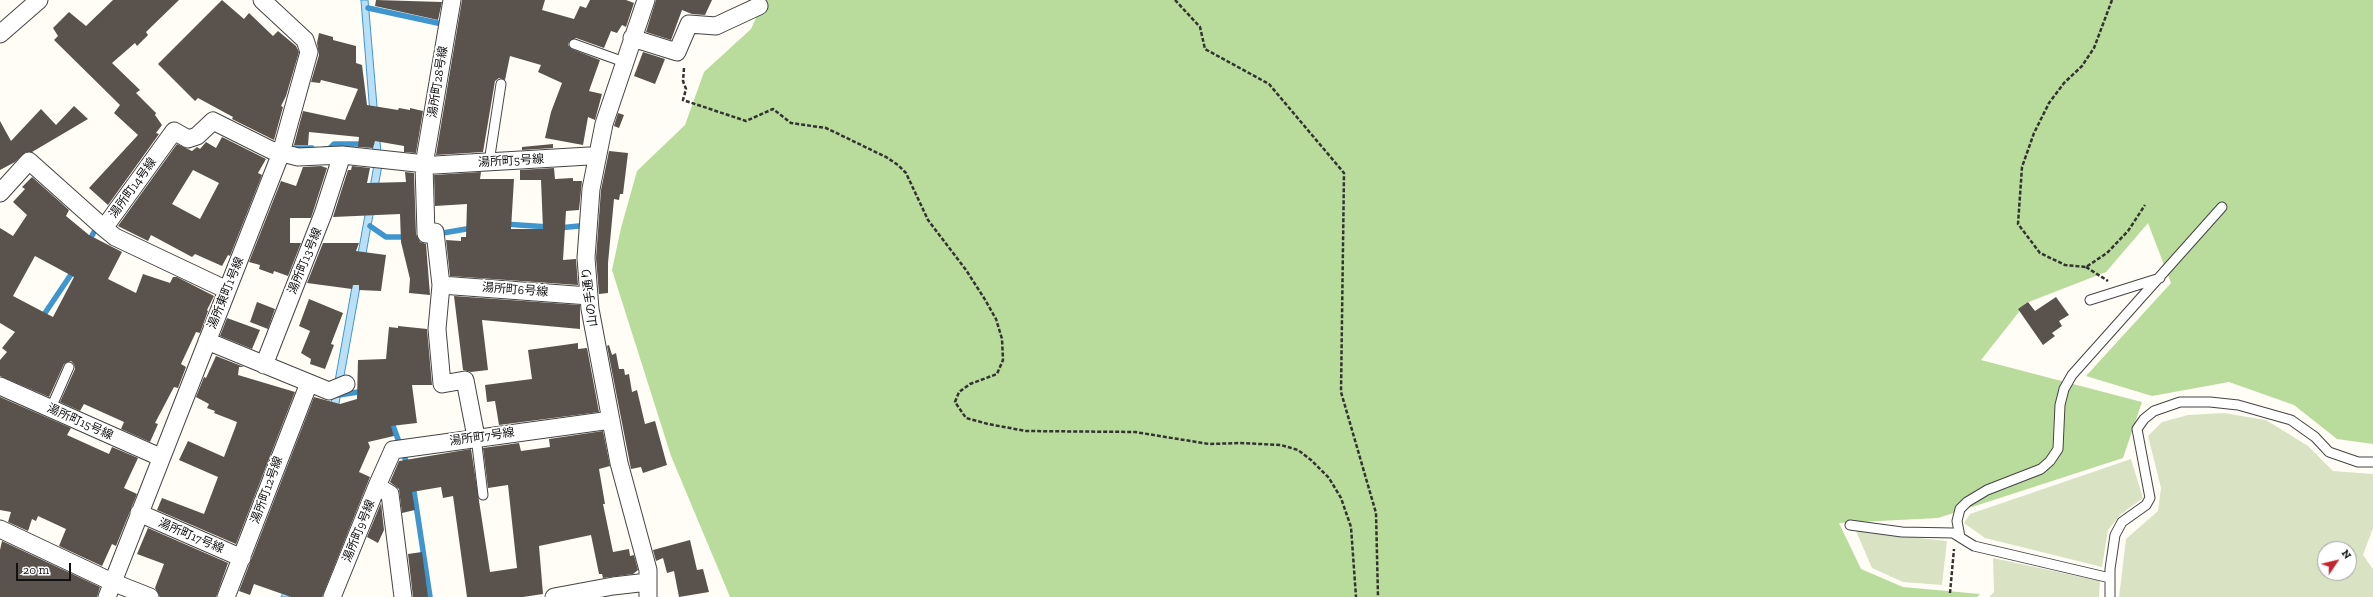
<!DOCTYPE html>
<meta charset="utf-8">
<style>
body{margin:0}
#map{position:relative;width:2373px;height:597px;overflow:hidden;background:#fffdf5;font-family:"Zilla Slab",serif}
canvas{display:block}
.north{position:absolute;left:2317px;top:541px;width:40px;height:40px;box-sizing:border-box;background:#fff;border:1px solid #a0a0a0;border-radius:50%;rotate:55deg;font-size:11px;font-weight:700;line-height:16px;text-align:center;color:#111}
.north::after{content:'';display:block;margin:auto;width:14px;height:18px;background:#c4262e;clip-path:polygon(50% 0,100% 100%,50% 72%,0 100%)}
.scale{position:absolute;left:16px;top:563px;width:55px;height:18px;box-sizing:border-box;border:2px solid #111;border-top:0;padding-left:5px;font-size:12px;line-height:14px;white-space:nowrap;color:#111;-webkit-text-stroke:3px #fff;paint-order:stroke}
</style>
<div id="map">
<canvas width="2373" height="597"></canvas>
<div class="north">N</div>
<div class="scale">20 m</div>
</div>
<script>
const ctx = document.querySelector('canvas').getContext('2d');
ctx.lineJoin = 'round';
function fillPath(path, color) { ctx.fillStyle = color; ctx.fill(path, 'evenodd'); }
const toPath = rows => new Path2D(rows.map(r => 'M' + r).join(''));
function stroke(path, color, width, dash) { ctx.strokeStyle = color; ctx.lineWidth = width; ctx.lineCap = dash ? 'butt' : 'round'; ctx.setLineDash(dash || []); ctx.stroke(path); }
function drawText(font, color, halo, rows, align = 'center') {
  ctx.font = font + ' "Zilla Slab","Noto Sans JP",serif'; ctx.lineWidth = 4; ctx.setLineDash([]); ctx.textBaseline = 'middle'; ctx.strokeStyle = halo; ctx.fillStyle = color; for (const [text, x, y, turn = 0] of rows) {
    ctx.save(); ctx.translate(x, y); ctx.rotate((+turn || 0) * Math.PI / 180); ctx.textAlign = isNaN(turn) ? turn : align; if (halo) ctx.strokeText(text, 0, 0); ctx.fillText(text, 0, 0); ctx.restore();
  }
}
fillPath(toPath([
 [764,0,2373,0,2373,444,2337,439,2294,405,2229,382,2152,396,2086,376,2171,283,2148,223,2106,272,2026,303,1981,360,2142,402,2123,458,1938,518,1839,523,1861,569,1903,587,1980,594,1977,597,730,597,671,456,612,270,621,228,637,171,685,125,704,72,751,29]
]), '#b9dc9c');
fillPath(toPath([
 [2224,413,2266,420,2308,446,2333,471,2373,474,2373,528,2363,555,2373,569,2373,597,2119,597,2126,539,2158,511,2161,488,2148,436,2162,422,2188,415],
 [2325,549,2349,549,2349,573,2325,573],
 [2131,459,2143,498,2120,515,2108,530,2102,567,1985,538,1964,523,1970,514],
 [1856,531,1947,541,1942,585,1903,582,1872,568],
 [1993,558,2100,581,2099,597,1989,597,1994,592]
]), '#d9e3c4');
const water = toPath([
 [361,0,368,0,382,165,338,409,295,586,289,597,281,597,294,570,320,464,374,165,361,0]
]);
fillPath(water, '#b9e0f7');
stroke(water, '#3f96cf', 1);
stroke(toPath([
 [368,8,442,24],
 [289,148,312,148],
 [325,149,329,149,334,144,365,144],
 [504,224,549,227],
 [370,226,386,237,407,237],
 [558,228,579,226],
 [437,234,472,228],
 [88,243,94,232],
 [41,319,74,270],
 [339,395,365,391],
 [391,420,408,467],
 [413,485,430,597]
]), '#3f96cf', 5.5);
fillPath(toPath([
 [113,0,179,0,146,32,148,35,137,46,135,43,112,63,140,90,136,93,156,113,155,115,162,125,156,133,159,134,108,205,89,188,138,135,114,113,120,105,54,40,58,36,53,28,69,12,86,26],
 [222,0,244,19,249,13,273,36,278,31,296,46,299,52,286,96,281,106,283,107,274,140,232,119,233,117,198,98,195,101,158,64],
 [376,0,442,2,438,20,375,6],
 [462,0,545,0,542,10,574,19,580,6,586,8,590,0,626,0,634,3,626,27,622,25,617,33,611,31,604,48,576,38,569,42,568,45,572,49,600,60,589,91,602,94,595,120,588,117,583,145,545,138,551,112,562,83,538,72,541,65,510,56,505,80,499,78,495,81,483,152,436,155],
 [656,0,712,0,705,15,692,14,682,10,671,40,646,32],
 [319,33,333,37,333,40,356,46,356,63,362,65,367,105,398,110,399,108,410,110,410,108,423,111,416,153,404,152,404,146,375,141,373,148,358,147,359,137,309,132,308,145,294,145,303,111,345,120,358,89,321,80,320,83,311,82,319,55,317,43],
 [643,52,665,59,655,84,634,76],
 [74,106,88,119,32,152,26,152,15,162,0,170,0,121,11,141,41,109,56,125],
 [618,113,624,115,619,128,614,126],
 [222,137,266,159,258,173,262,175,230,256,228,255,222,266,195,254,192,257,151,235,148,241,118,226,177,144,192,151,197,147,200,149,206,142,216,148],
 [193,170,219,183,200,219,172,204],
 [553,144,553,148,522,150,522,147],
 [609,151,628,153,623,194,620,194,619,200,614,199,608,263,608,293,599,294,596,258,601,190],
 [321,166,327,168,311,218,290,218,290,243,301,243,288,276,274,271,273,274,259,269,260,265,249,262,281,181,296,186,303,167],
 [352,166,370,168,367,183,406,182,405,172,414,173,416,234,420,242,426,244,430,295,409,293,410,279,401,242,400,214,333,217,348,170,351,170],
 [554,168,555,179,573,178,573,181,582,181,579,210,566,211,563,260,576,259,578,285,450,276,446,240,461,241,461,237,466,237,467,204,435,206,434,175,481,172,480,179,514,179,511,229,543,229,541,180,520,180,520,170],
 [32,177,69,210,66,216,89,235,122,252,108,279,136,293,143,274,170,283,173,277,177,277,214,296,207,310,208,311,200,333,196,332,181,364,186,367,178,388,174,387,155,423,158,424,150,442,121,429,124,422,84,404,80,411,60,402,75,369,74,364,71,361,64,364,49,397,0,376,0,360,7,352,2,348,15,332,0,323,0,228,13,236,27,215,13,202,25,189,22,187],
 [35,256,74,277,53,317,13,296],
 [323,243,359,243,356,251,386,255,381,291,359,290,359,285,353,285,352,289,307,283],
 [454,296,580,305,580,329,482,320,488,370,471,372,463,370],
 [2056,297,2069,315,2059,321,2062,326,2052,333,2055,336,2043,345,2018,309,2028,302,2035,311],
 [309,299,343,313,331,344,334,345,325,369,310,364,311,359,301,353,310,331,299,326],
 [257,302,275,309,268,329,250,322],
 [227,318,260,330,252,349,220,336],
 [398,326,427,329,432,385,412,385,417,423,391,426,394,436,368,442,370,447,359,472,370,477,322,597,291,597,254,584,250,595,239,591,314,397,340,404,357,399,358,360,386,359,389,327,398,328],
 [578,343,578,349,587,348,599,412,499,425,495,401,487,402,485,385,532,379,528,350],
 [609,345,612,355,616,353,619,369,624,369,625,375,629,374,632,392,637,390,645,424,655,421,667,465,643,473,641,467,631,469,607,346],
 [216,356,244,367,239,367,238,375,295,392,236,544,157,510,162,498,204,514,218,477,179,460,188,441,224,457,235,428,237,422,214,413,215,411,207,408,209,404,196,397,204,377,206,378],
 [0,397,71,428,67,435,109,454,112,447,138,458,124,488,137,494,116,546,112,544,102,566,59,546,66,529,38,516,36,521,32,519,28,531,8,522,11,512,0,510],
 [603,431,610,466,599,469,605,504,603,504,613,552,629,549,630,556,634,555,638,570,633,574,603,578,602,574,599,574,591,535,539,546,543,594,523,597,467,597,453,496,443,498,441,487,412,492,415,510,402,513,399,489,390,482,399,461,471,449,490,572,517,568,508,485,488,488,483,448,519,443,521,451,550,447,549,439],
 [381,503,384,530,378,543,367,537],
 [148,528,228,563,216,597,160,597,155,588,164,564,137,554],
 [690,540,697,570,703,569,709,592,679,597,674,571,667,573,663,558,656,561,653,550],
 [2,541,100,587,97,597,0,597,0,550],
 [422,552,428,597,413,597,408,554]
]), '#5a524d');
const service = toPath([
 [574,44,624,62],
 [489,162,501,84],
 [2090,300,2160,278],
 [51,408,69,367],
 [476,437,483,495],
 [1850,525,1902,532,1953,533,1974,546,2110,578],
 [1960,537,1957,521,1960,509,1967,502,1987,490,2041,469,2050,461,2058,449,2060,405,2064,389,2072,375,2222,207],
 [2110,597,2110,569,2115,535,2122,522,2146,505,2150,498,2137,429,2144,419,2154,411,2180,402,2210,402,2238,405,2291,420,2315,437,2329,452,2358,462,2373,462]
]);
const minor = toPath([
 [452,0,424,165,426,234,435,232,441,285,437,329,442,384,465,380,476,437],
 [646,0,604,124,591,189,586,258,590,309,619,463,648,570,648,597],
 [0,34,39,0],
 [632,38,677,52,689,24,716,26,759,6],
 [0,193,29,161,104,228,174,131,188,139,197,136,213,121,271,150,298,157,342,155,435,165,589,156,597,159],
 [104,228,115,237,227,290],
 [441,285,589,296],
 [207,341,329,391,346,384],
 [264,365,323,214,342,155],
 [0,386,160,457],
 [377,486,393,450,611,420],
 [139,513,242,558],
 [0,529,112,582,150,597],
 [107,597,281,153,309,52,305,40,262,0],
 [226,597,309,383],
 [332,597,377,486,390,494,403,597],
 [554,597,613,586,648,582]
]);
stroke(service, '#444', 11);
stroke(minor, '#444', 19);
stroke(toPath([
 [1175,0,1200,27,1205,49,1269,84,1344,173,1341,392,1376,513,1378,597],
 [2112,0,2094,48,2082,66,2064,83,2049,103,2034,133,2022,167,2018,224,2040,253,2065,265,2086,267,2107,253,2128,231,2145,205],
 [684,68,683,81,686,89,683,100,746,121,773,109,791,123,826,128,886,157,898,165,906,173,928,220,966,270,984,298,996,319,1002,339,1003,360,997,374,970,384,959,392,955,402,966,418,988,424,1026,431,1135,432,1209,444,1240,443,1281,445,1298,450,1311,460,1329,478,1341,498,1351,527,1356,597],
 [2086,267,2108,281],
 [1950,593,1954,549]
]), '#333', 2.5, [4, 2]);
stroke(service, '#fff', 9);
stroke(minor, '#fff', 17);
drawText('12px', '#111', '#fff', [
 ["湯所町28号線",438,82,-81],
 ["湯所町5号線",511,161,-3],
 ["湯所町14号線",133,188,-54],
 ["湯所町13号線",305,261,-68],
 ["湯所町6号線",515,290,4],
 ["湯所東町1号線",226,293,-68],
 ["山の手通り",590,297,-97],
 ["湯所町15号線",80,422,24],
 ["湯所町7号線",482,437,-8],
 ["湯所町12号線",267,490,-70],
 ["湯所町9号線",359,531,-68],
 ["湯所町17号線",191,536,23]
]);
</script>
